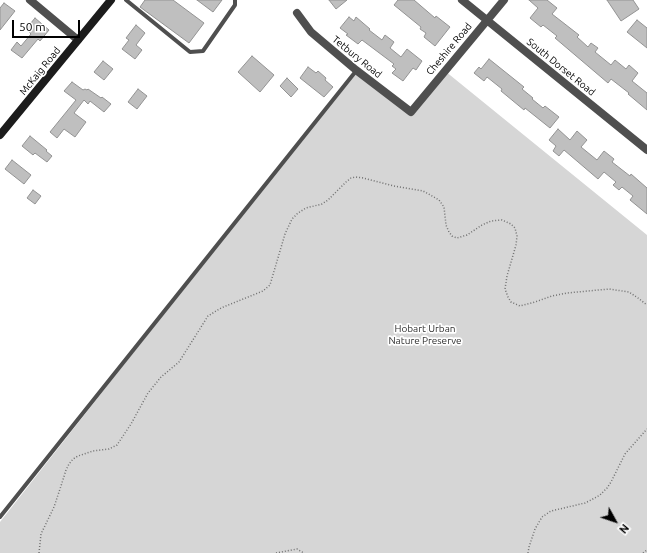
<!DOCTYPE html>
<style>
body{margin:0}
#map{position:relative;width:647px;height:553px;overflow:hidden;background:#fff;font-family:Ubuntu,sans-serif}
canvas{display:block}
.north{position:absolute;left:595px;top:501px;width:40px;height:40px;-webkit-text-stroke:3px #fff;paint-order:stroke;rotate:130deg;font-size:11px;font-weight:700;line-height:16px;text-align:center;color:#000}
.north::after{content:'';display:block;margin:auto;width:14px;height:18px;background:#000;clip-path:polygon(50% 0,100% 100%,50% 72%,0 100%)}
.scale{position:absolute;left:12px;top:20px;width:68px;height:18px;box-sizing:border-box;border:2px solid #000;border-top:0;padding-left:5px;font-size:12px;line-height:14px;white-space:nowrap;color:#000;-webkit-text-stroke:3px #fff;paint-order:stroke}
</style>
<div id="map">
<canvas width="647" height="553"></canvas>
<div class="north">N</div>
<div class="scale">50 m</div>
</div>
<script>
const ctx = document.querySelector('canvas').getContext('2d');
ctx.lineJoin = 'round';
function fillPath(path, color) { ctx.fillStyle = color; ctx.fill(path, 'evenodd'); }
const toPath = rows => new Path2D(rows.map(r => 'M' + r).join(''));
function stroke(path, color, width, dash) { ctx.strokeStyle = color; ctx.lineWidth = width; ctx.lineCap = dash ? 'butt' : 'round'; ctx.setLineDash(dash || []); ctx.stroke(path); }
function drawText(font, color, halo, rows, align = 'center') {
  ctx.font = font + ' Ubuntu,sans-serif'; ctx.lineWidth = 3.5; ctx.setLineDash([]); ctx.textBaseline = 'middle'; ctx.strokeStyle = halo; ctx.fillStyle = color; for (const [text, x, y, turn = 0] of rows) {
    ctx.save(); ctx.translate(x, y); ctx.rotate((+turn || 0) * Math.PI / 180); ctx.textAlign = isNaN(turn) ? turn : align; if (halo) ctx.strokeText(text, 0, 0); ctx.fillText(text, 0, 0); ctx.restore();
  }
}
fillPath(toPath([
 [356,70,411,112,445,71,647,235,647,553,0,553,0,522]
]), '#d6d6d6');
const building = toPath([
 [145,0,173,0,204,23,189,43,140,7,145,0],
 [197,0,222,0,213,12,197,0],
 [329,0,347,0,336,9,329,0],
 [398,0,414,0,435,18,436,16,450,27,435,46,424,37,426,33,420,29,421,27,394,5,398,0],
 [529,0,547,0,557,8,552,14,579,35,577,37,588,47,591,43,598,48,595,52,611,65,615,60,626,69,629,65,638,73,632,81,647,93,647,110,628,94,629,93,611,79,608,83,555,38,557,36,543,25,541,27,530,18,538,8,529,0],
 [607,0,633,0,639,9,621,21,607,0],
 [4,3,15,11,0,30,0,8,4,3],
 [349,17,354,21,356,17,370,29,369,30,382,40,385,35,394,42,390,48,401,57,407,49,422,61,416,70,413,68,403,81,392,73,396,69,392,66,394,64,362,40,358,44,346,35,348,34,340,28,349,17],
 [35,18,49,30,40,41,38,39,22,58,11,50,17,42,21,46,31,34,26,29,35,18],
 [637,20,647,28,647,48,627,32,637,20],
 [136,25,145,33,136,45,142,50,135,59,122,49,129,40,126,38,136,25],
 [252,56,274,75,260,92,238,72,252,56],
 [489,59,524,87,522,89,533,98,532,99,543,108,545,106,559,117,550,128,525,108,524,110,501,91,502,89,487,77,484,81,474,73,479,67,481,69,489,59],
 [103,61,113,69,104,80,94,72,103,61],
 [308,67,316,73,318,71,326,78,325,80,333,87,324,97,300,78,308,67],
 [287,78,298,89,291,97,280,86,287,78],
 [72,82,83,90,85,89,87,90,88,89,101,98,102,97,111,104,104,112,90,101,88,104,84,100,74,113,86,122,75,137,64,129,57,138,50,132,76,100,64,91,72,82],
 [138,89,147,96,137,109,128,102,138,89],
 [558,129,570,140,577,131,587,140,581,147,597,160,604,151,614,159,612,162,630,176,631,174,647,188,647,214,630,200,633,196,622,187,619,190,613,185,616,182,604,172,598,179,564,150,559,156,553,151,556,146,549,140,558,129],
 [30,136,47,150,46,151,52,156,47,162,35,153,33,155,22,146,30,136],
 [12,160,31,175,24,184,5,169,12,160],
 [33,190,41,196,35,204,27,198,33,190]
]);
fillPath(building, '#bfbfbf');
stroke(building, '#939393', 1);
stroke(toPath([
 [39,553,41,534,54,507,61,486,66,470,69,464,73,459,78,456,93,451,109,449,117,445,131,424,148,393,161,377,179,362,208,316,221,308,263,291,270,285,285,234,292,219,298,213,306,208,322,204,328,200,346,182,351,178,356,177,363,178,394,186,423,191,434,197,439,200,444,207,446,225,449,232,452,236,457,238,467,235,482,225,491,221,502,220,511,224,515,228,517,236,516,245,507,276,505,289,508,297,511,302,520,306,535,302,552,296,567,293,609,289,629,292,638,298,647,305],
 [276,553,297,549,304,553],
 [528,553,529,547,535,529,542,517,551,511,585,503,591,500,600,495,607,488,611,482,625,454,647,429],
 [643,553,647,550]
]), '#717171', 1.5, [1, 2]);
stroke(toPath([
 [126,0,190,52,203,51,235,5,235,0],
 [0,517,356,71]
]), '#4f4f4f', 4);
stroke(toPath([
 [30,0,78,40],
 [462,0,647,150],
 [297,13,311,32,356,70,411,112,504,0]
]), '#4f4f4f', 8);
stroke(toPath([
 [0,135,111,0]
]), '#1c1c1c', 8);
drawText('10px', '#000', '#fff', [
 ["Cheshire Road",449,49,-50],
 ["Tetbury Road",357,57,39],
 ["South Dorset Road",561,67,39],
 ["McKaig Road",40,71,-51]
]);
drawText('10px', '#2d2d2d', '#fff', [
 ["Hobart Urban",425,329],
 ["Nature Preserve",425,341]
]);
</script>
